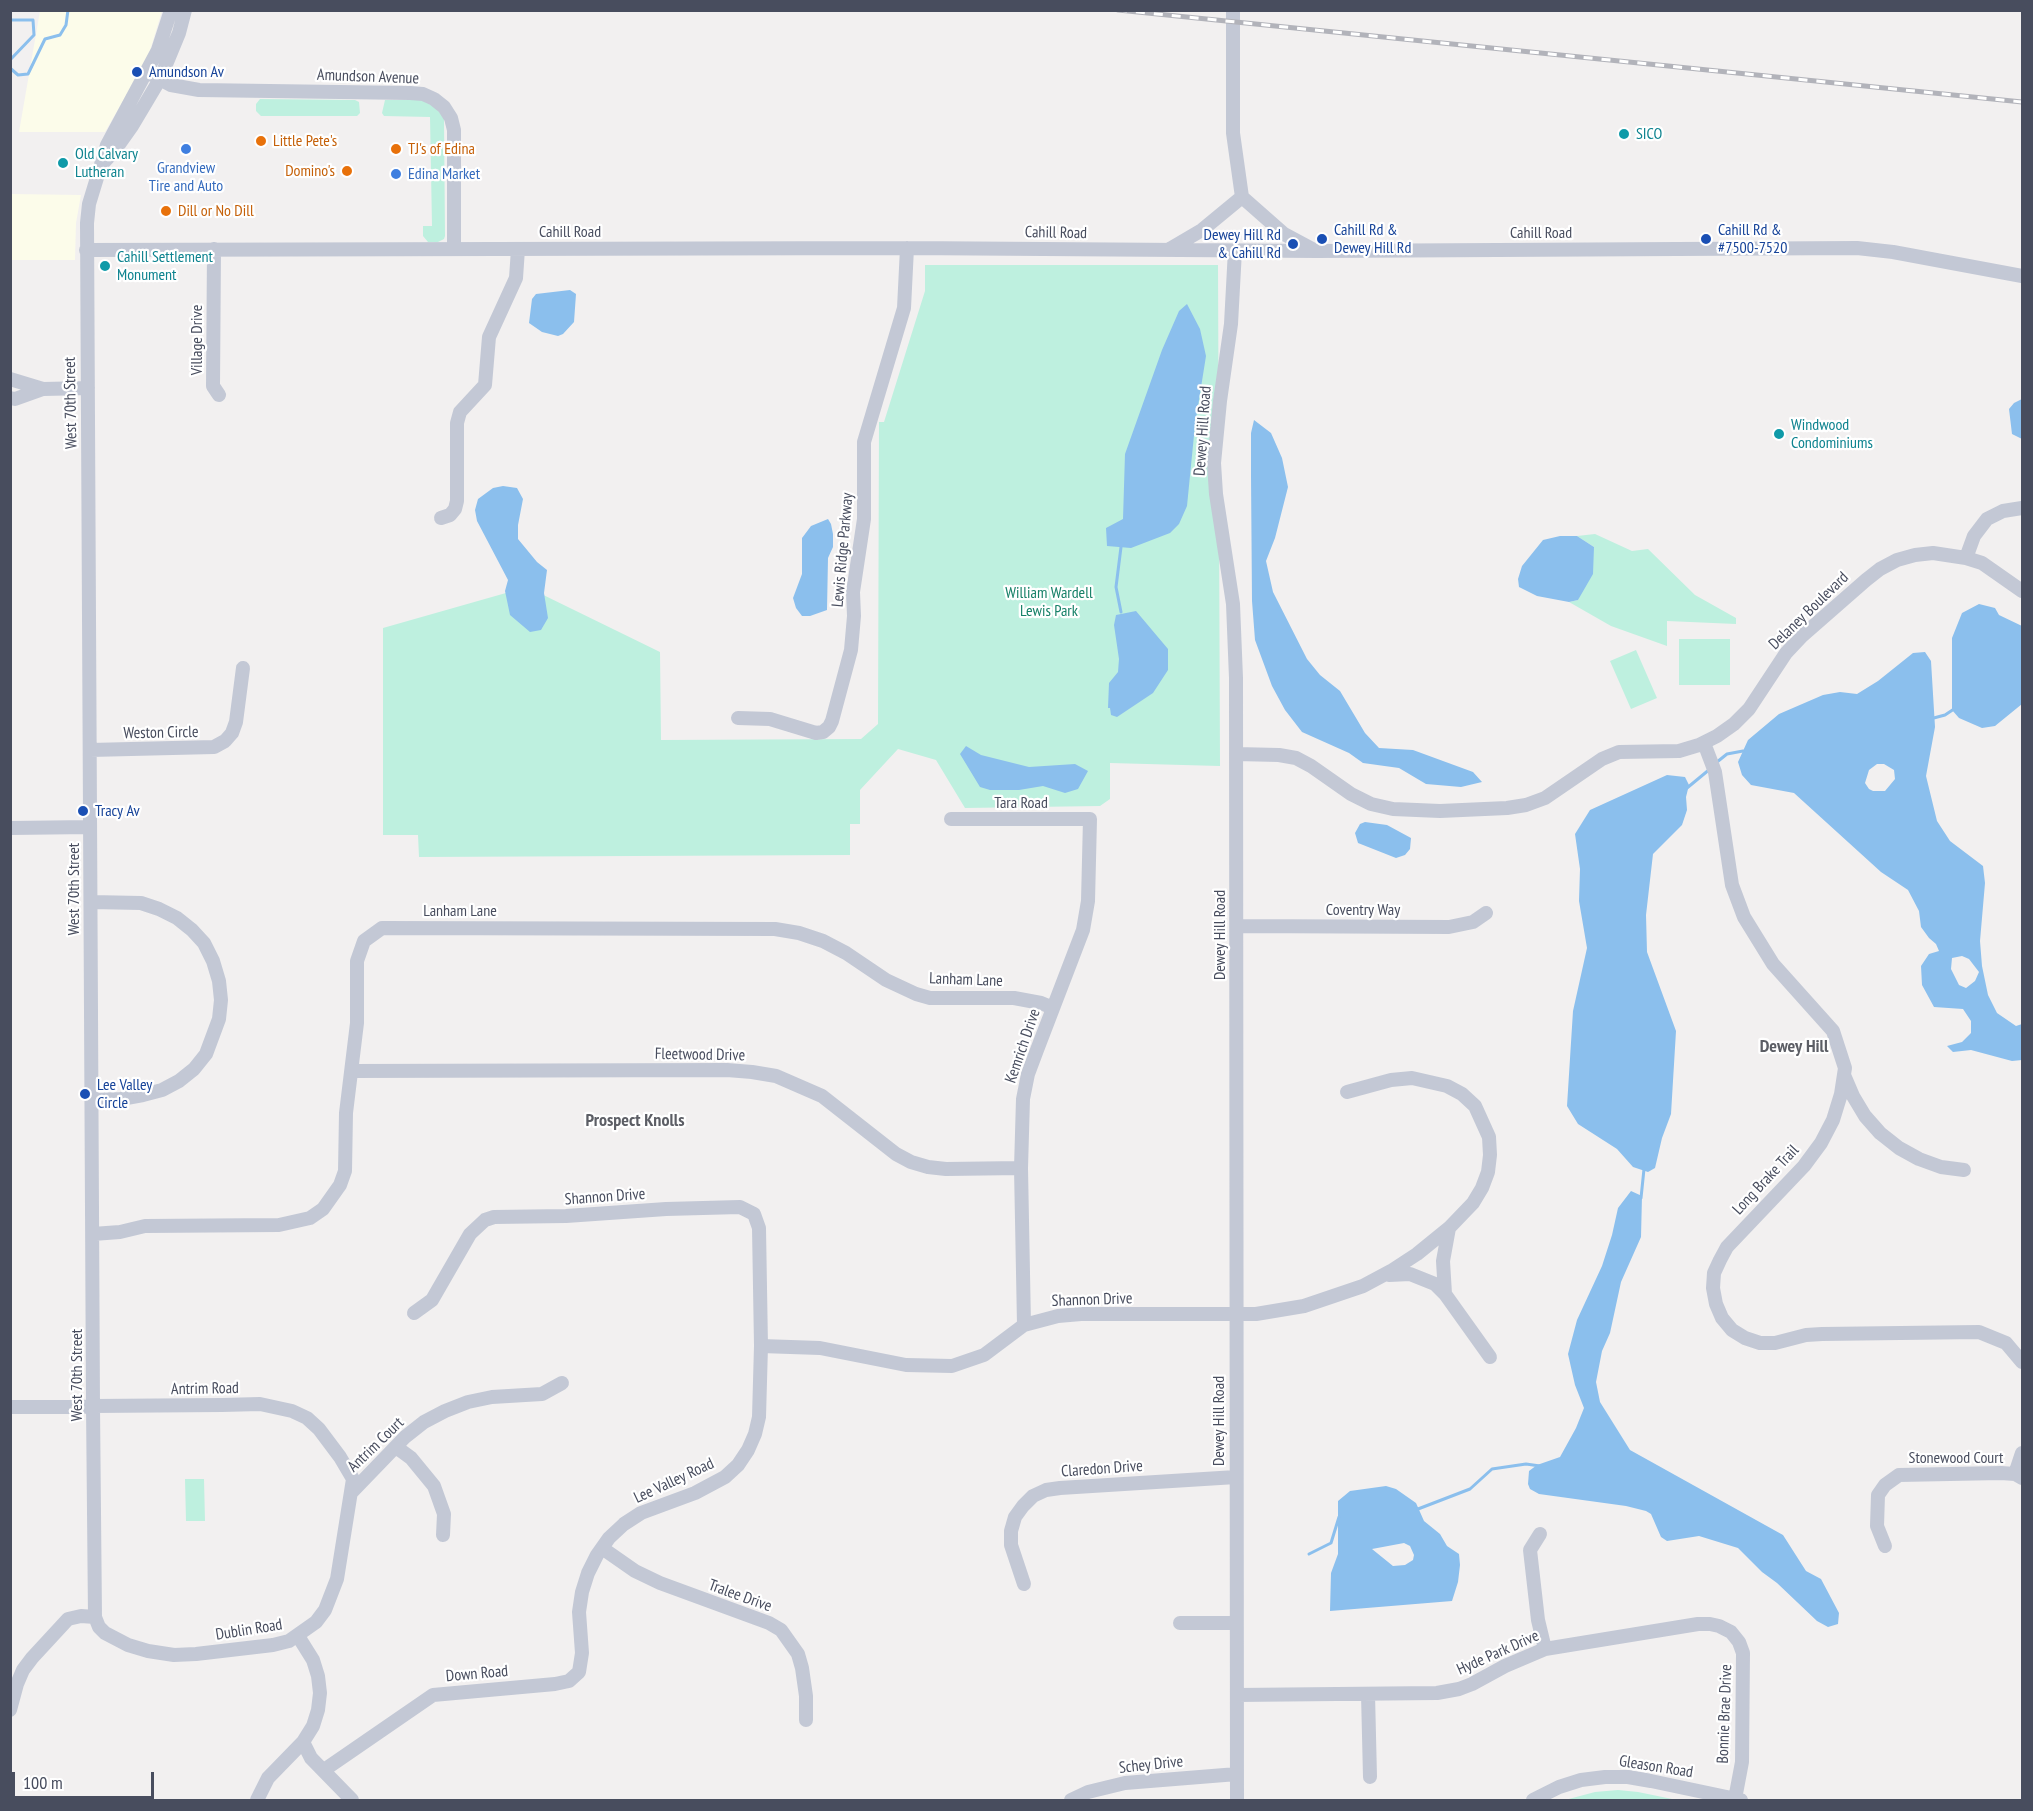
<!DOCTYPE html>
<style>
body{margin:0}
#map{position:relative;width:2033px;height:1811px;overflow:hidden;background:#f2f0f0;font-family:"PT Sans Narrow",sans-serif}
canvas{display:block}
.frame{position:absolute;inset:0;border:12px solid #484d5e;pointer-events:none}
.scale{position:absolute;left:12px;top:1772px;width:142px;height:27px;box-sizing:border-box;border:3px solid #484d5e;border-top:0;padding-left:8px;font-size:18px;line-height:21px;white-space:nowrap;color:#484d5e;-webkit-text-stroke:4px #fff;paint-order:stroke}
</style>
<div id="map">
<canvas width="2033" height="1811"></canvas>
<div class="frame"></div>
<div class="scale">100 m</div>
</div>
<script>
const ctx = document.querySelector('canvas').getContext('2d');
ctx.lineJoin = 'round';
function fillPath(path, color) { ctx.fillStyle = color; ctx.fill(path, 'evenodd'); }
const toPath = rows => new Path2D(rows.map(r => 'M' + r).join(''));
function stroke(path, color, width, dash) { ctx.strokeStyle = color; ctx.lineWidth = width; ctx.lineCap = dash ? 'butt' : 'round'; ctx.setLineDash(dash || []); ctx.stroke(path); }
function drawText(font, color, halo, rows, align = 'center') {
  ctx.font = font + ' "PT Sans Narrow",sans-serif'; ctx.lineWidth = 4.5; ctx.setLineDash([]); ctx.textBaseline = 'middle'; ctx.strokeStyle = halo; ctx.fillStyle = color; for (const [text, x, y, turn = 0] of rows) {
    ctx.save(); ctx.translate(x, y); ctx.rotate((+turn || 0) * Math.PI / 180); ctx.textAlign = isNaN(turn) ? turn : align; if (halo) ctx.strokeText(text, 0, 0); ctx.fillText(text, 0, 0); ctx.restore();
  }
}
fillPath(toPath([
 [40,11,162,11,148,57,105,132,19,132],
 [11,194,81,195,76,223,75,260,11,260]
]), '#fcfcea');
fillPath(toPath([
 [260,99,355,100,359,102,360,113,357,116,261,116,256,111,256,104],
 [385,100,424,100,435,106,444,118,445,236,444,239,438,242,428,242,423,236,423,226,432,226,430,117,384,116,382,113],
 [925,265,1218,265,1220,766,1110,763,1110,799,1100,806,965,808,936,760,898,749,860,790,860,824,850,824,850,855,419,857,418,835,383,835,383,628,527,587,660,652,661,740,861,739,878,724,879,422,884,422,925,291],
 [1595,534,1632,551,1648,549,1695,595,1736,618,1736,624,1667,621,1667,646,1611,626,1569,602,1578,600,1594,547,1577,536],
 [1679,639,1730,639,1730,685,1679,685],
 [1636,650,1657,698,1631,709,1610,661],
 [185,1479,204,1479,205,1521,186,1521],
 [1618,1790,1638,1792,1677,1800,1565,1800,1595,1792]
]), '#bef0df');
fillPath(toPath([
 [570,290,576,294,574,322,563,334,558,336,542,332,529,323,532,299,536,294],
 [1187,304,1200,329,1206,356,1195,425,1187,506,1179,524,1170,533,1131,548,1107,546,1106,528,1123,519,1125,454,1162,350,1179,311],
 [2022,399,2022,439,2012,434,2009,409,2014,403],
 [1254,420,1271,433,1282,458,1288,487,1275,538,1266,561,1273,592,1307,659,1320,675,1340,691,1365,733,1379,748,1413,750,1473,772,1482,782,1461,787,1426,784,1399,768,1363,763,1349,753,1302,732,1285,710,1272,686,1255,640,1252,601,1251,476,1251,433],
 [503,486,517,488,523,499,518,525,518,539,537,562,547,570,544,593,548,618,541,630,530,632,510,615,505,591,508,580,477,521,475,510,478,499,493,488],
 [828,519,831,524,833,534,833,547,828,558,827,610,810,616,802,616,796,608,793,598,802,574,802,538,811,526],
 [1560,536,1577,536,1594,547,1593,574,1578,600,1569,602,1537,596,1519,587,1518,579,1522,566,1543,540],
 [1979,604,1995,608,1999,615,2022,626,2022,704,1995,726,1982,728,1959,718,1952,710,1952,638,1962,613],
 [1136,611,1168,649,1168,670,1153,693,1117,717,1111,715,1110,708,1108,708,1109,683,1118,672,1119,659,1114,625,1116,615],
 [1925,652,1931,661,1935,727,1926,776,1937,821,1950,841,1983,866,1985,883,1980,941,1982,966,1988,995,1997,1013,2016,1026,2022,1024,2022,1060,2012,1061,1971,1050,1953,1052,1947,1046,1962,1042,1971,1033,1971,1021,1963,1009,1934,1007,1922,985,1921,966,1929,954,1939,951,1936,944,1929,938,1921,927,1919,911,1908,890,1881,872,1794,793,1751,785,1742,775,1738,762,1748,740,1779,714,1823,695,1840,692,1857,694,1878,681,1913,653],
 [1877,764,1884,764,1894,770,1895,779,1885,791,1873,791,1869,789,1865,783,1869,770],
 [1962,956,1969,959,1979,972,1975,981,1966,988,1959,985,1951,969,1952,958],
 [966,746,981,755,1029,767,1075,764,1088,771,1078,789,1065,793,1043,786,1019,790,990,790,980,787,960,754],
 [1667,775,1685,777,1689,785,1686,797,1687,810,1682,825,1653,854,1646,915,1647,952,1676,1031,1671,1114,1662,1138,1655,1168,1648,1172,1633,1167,1617,1149,1578,1124,1567,1106,1573,1011,1587,948,1579,901,1580,869,1575,834,1590,810],
 [1365,822,1387,825,1411,838,1410,849,1405,855,1396,858,1358,843,1355,833,1360,824],
 [1631,1191,1642,1196,1641,1237,1621,1282,1610,1333,1602,1351,1596,1382,1600,1402,1630,1450,1783,1535,1806,1571,1821,1579,1839,1613,1838,1624,1828,1627,1817,1621,1777,1583,1762,1572,1738,1548,1699,1536,1667,1541,1661,1537,1651,1514,1646,1511,1626,1506,1539,1494,1530,1489,1528,1484,1529,1471,1537,1465,1560,1457,1576,1428,1584,1408,1575,1385,1568,1354,1577,1320,1602,1266,1612,1235,1618,1208],
 [1386,1486,1396,1489,1416,1503,1424,1521,1440,1534,1447,1546,1459,1554,1460,1565,1458,1582,1452,1601,1330,1611,1331,1573,1338,1554,1338,1501,1350,1491],
 [1404,1543,1410,1546,1414,1555,1413,1560,1405,1565,1393,1566,1372,1549]
]), '#8bbfed');
stroke(toPath([
 [10,20,33,20,34,35,10,60],
 [10,68,18,75,28,74,45,39,60,35,66,25,68,10],
 [1121,547,1116,587,1121,612],
 [1930,719,1945,715,1954,709],
 [1717,762,1727,754,1743,751],
 [1687,788,1710,769],
 [1641,1198,1644,1169],
 [1417,1511,1418,1509,1470,1489,1492,1469,1526,1464,1540,1466],
 [1309,1554,1331,1543,1339,1517]
]), '#8bbfed', 3);
stroke(toPath([
 [1233,10,1233,133,1242,197,1284,234,1312,249],
 [147,72,171,85,199,90,410,93,423,94,434,99,444,107,451,118,454,130,454,249],
 [104,162,115,150,132,126,160,79,179,33,185,10],
 [214,249,213,386,219,395],
 [86,250,907,248,1317,251,1857,248,1893,252,2022,276],
 [1168,250,1202,230,1242,197],
 [1235,250,1231,324,1220,401,1214,463,1216,494,1233,604,1236,678,1237,1800],
 [10,379,43,389],
 [10,398,15,399,43,389,88,388],
 [441,518,450,515,455,509,457,501,457,423,460,412,485,385,489,337,516,278,518,249],
 [1966,558,1974,536,1987,519,2003,511,2022,508],
 [738,718,770,719,816,733,823,732,829,727,832,721,851,650,854,616,853,592,864,519,864,442,904,308,907,248],
 [1704,743,1715,772,1732,885,1744,917,1773,964,1833,1031,1845,1068,1841,1094,1833,1120,1821,1143,1804,1166,1727,1247,1720,1260,1714,1273,1713,1288,1716,1304,1722,1318,1732,1330,1745,1338,1760,1343,1775,1343,1806,1335,1822,1334,1979,1332,2006,1343,2022,1362],
 [90,750,214,747,225,741,232,733,236,722,243,668],
 [1236,754,1279,755,1296,758,1311,766,1351,794,1371,804,1393,809,1440,811,1507,808,1526,805,1545,798,1602,759,1619,752,1679,751,1699,745,1717,736,1734,724,1749,709,1786,653,1802,636,1866,580,1880,569,1897,560,1915,555,1933,553,1966,558,1982,563,2022,591],
 [951,819,1090,819,1088,901,1083,930,1037,1050,1028,1074,1023,1099,1021,1168,1024,1325],
 [10,828,90,827],
 [91,902,141,903,159,909,177,918,192,930,204,943,213,961,219,981,221,1000,219,1019,206,1054,194,1069,179,1081,162,1090,143,1095,121,1099,92,1100],
 [1237,926,1449,927,1473,922,1486,913],
 [352,1071,727,1070,752,1072,776,1076,822,1096,896,1154,911,1162,928,1167,946,1169,1021,1168],
 [1844,1075,1853,1096,1865,1116,1880,1133,1899,1148,1919,1159,1941,1167,1964,1170],
 [93,1234,120,1232,145,1226,279,1225,310,1218,323,1209,340,1185,345,1171,346,1113,357,1023,357,961,364,941,382,928,775,929,799,933,823,941,846,953,886,980,916,994,930,998,1014,998,1041,1003,1053,1008],
 [1389,1275,1410,1274,1435,1284,1445,1294,1490,1357],
 [1445,1294,1443,1261,1449,1228],
 [761,1346,820,1348,906,1365,952,1366,984,1355,1024,1325,1058,1316,1081,1314,1256,1314,1304,1306,1363,1286,1391,1271,1417,1254,1449,1228,1473,1203,1482,1188,1488,1172,1490,1155,1489,1137,1475,1106,1462,1094,1447,1086,1412,1078,1391,1080,1347,1092],
 [10,1407,81,1407,93,1406,222,1405,260,1404,292,1411,307,1418,319,1429,340,1457,353,1479,337,1579,325,1610,316,1622,289,1641,273,1645,196,1654,174,1655,148,1651,128,1645,105,1633,99,1627,95,1617,93,1406,87,223,89,204,107,145,158,50,171,10],
 [396,1447,411,1458,434,1486,444,1514,443,1535],
 [2015,1474,2022,1453],
 [351,1493,405,1437,424,1422,445,1411,468,1402,492,1397,542,1394,562,1383],
 [1540,1534,1530,1550,1538,1620,1545,1649],
 [1885,1546,1877,1526,1878,1495,1885,1485,1899,1475,2001,1473,2015,1474,2022,1478],
 [602,1548,635,1571,660,1583,769,1623,781,1630,798,1654,802,1668,806,1696,806,1720],
 [1024,1584,1011,1545,1011,1531,1015,1517,1023,1506,1033,1496,1046,1490,1060,1488,1236,1477],
 [1180,1623,1236,1623],
 [1368,1694,1370,1777],
 [1237,1695,1437,1693,1459,1689,1472,1684,1505,1666,1545,1649,1698,1624,1710,1624,1719,1626,1731,1632,1739,1642,1743,1653,1742,1762,1735,1799],
 [10,1710,17,1684,23,1670,32,1658,68,1619,81,1616,95,1617],
 [303,1742,311,1758,352,1800],
 [324,1770,433,1695,555,1684,569,1681,579,1672,582,1653,579,1612,582,1592,588,1573,597,1555,609,1538,624,1524,641,1513,695,1493,725,1477,738,1465,748,1450,755,1434,759,1417,761,1346,759,1228,754,1214,740,1207,666,1209,566,1216,494,1217,485,1220,470,1234,432,1300,414,1313],
 [257,1800,268,1778,303,1742,313,1726,318,1710,320,1693,318,1676,313,1660,298,1636],
 [1071,1800,1088,1792,1125,1783,1237,1774],
 [1533,1800,1559,1787,1581,1780,1605,1777,1628,1777,1651,1781,1741,1800]
]), '#c3c8d5', 14);
const rail = toPath([
 [1118,10,2022,102]
]);
stroke(rail, '#b2b3ba', 5);
stroke(rail, '#fff', 3, [9]);
for (const [x, y, r, color] of [
 [137,72,6,"#1a4fb4"],
 [1624,134,6,"#0f9aa8"],
 [261,141,6,"#e8710a"],
 [186,149,6,"#3f7fe0"],
 [396,149,6,"#e8710a"],
 [63,163,6,"#0f9aa8"],
 [347,171,6,"#e8710a"],
 [396,174,6,"#3f7fe0"],
 [166,211,6,"#e8710a"],
 [1322,239,6,"#1a4fb4"],
 [1706,239,6,"#1a4fb4"],
 [1293,244,6,"#1a4fb4"],
 [105,266,6,"#0f9aa8"],
 [1779,434,6,"#0f9aa8"],
 [83,811,6,"#1a4fb4"],
 [85,1094,6,"#1a4fb4"]
]) { const dot = new Path2D(); dot.arc(x, y, r, 0, 2 * Math.PI); ctx.fillStyle = color; ctx.fill(dot); stroke(dot, '#fff', 2); }
drawText('16px', '#164399', '#fff', [
 ["Amundson Av",149,72],
 ["Cahill Rd &",1334,230],
 ["Dewey Hill Rd",1334,248],
 ["Cahill Rd &",1718,230],
 ["#7500-7520",1718,248],
 ["Dewey Hill Rd",1281,235,"right"],
 ["& Cahill Rd",1281,253,"right"],
 ["Tracy Av",95,811],
 ["Lee Valley",97,1085],
 ["Circle",97,1103]
], 'left');
drawText('16px', '#484d5e', '#fff', [
 ["Amundson Avenue",368,77,2],
 ["Cahill Road",570,232],
 ["Cahill Road",1056,233,1],
 ["Cahill Road",1541,233],
 ["Village Drive",197,340,-90],
 ["West 70th Street",71,403,-91],
 ["Dewey Hill Road",1203,431,-86],
 ["Lewis Ridge Parkway",843,550,-85],
 ["Delaney Boulevard",1809,611,-44],
 ["Weston Circle",161,733,-1],
 ["Tara Road",1021,803],
 ["West 70th Street",74,889,-90],
 ["Coventry Way",1363,910],
 ["Lanham Lane",460,911],
 ["Dewey Hill Road",1220,935,-90],
 ["Lanham Lane",966,980,2],
 ["Kemrich Drive",1023,1046,-71],
 ["Fleetwood Drive",700,1055,1],
 ["Long Brake Trail",1766,1180,-47],
 ["Shannon Drive",605,1197,-4],
 ["Shannon Drive",1092,1300,-2],
 ["West 70th Street",77,1375,-90],
 ["Antrim Road",205,1389,-1],
 ["Dewey Hill Road",1219,1421,-90],
 ["Antrim Court",376,1445,-44],
 ["Stonewood Court",1956,1458],
 ["Claredon Drive",1102,1469,-4],
 ["Lee Valley Road",674,1481,-25],
 ["Tralee Drive",740,1596,20],
 ["Dublin Road",249,1630,-9],
 ["Hyde Park Drive",1498,1653,-24],
 ["Down Road",477,1674,-5],
 ["Bonnie Brae Drive",1725,1714,-88],
 ["Schey Drive",1151,1765,-6],
 ["Gleason Road",1656,1767,9]
]);
drawText('16px', '#0d838f', '#fff', [
 ["SICO",1636,134],
 ["Old Calvary",75,154],
 ["Lutheran",75,172],
 ["Cahill Settlement",117,257],
 ["Monument",117,275],
 ["Windwood",1791,425],
 ["Condominiums",1791,443]
], 'left');
drawText('16px', '#c56008', '#fff', [
 ["Little Pete's",273,141],
 ["TJ's of Edina",408,149],
 ["Domino's",335,171,"right"],
 ["Dill or No Dill",178,211]
], 'left');
drawText('16px', '#366cbe', '#fff', [
 ["Grandview",186,168],
 ["Tire and Auto",186,186],
 ["Edina Market",408,174,"left"]
]);
drawText('16px', '#178168', '#fff', [
 ["William Wardell",1049,593],
 ["Lewis Park",1049,611]
]);
drawText('bold 18px', '#5c5e65', '#fff', [
 ["Dewey Hill",1794,1047],
 ["Prospect Knolls",635,1121]
]);
</script>
